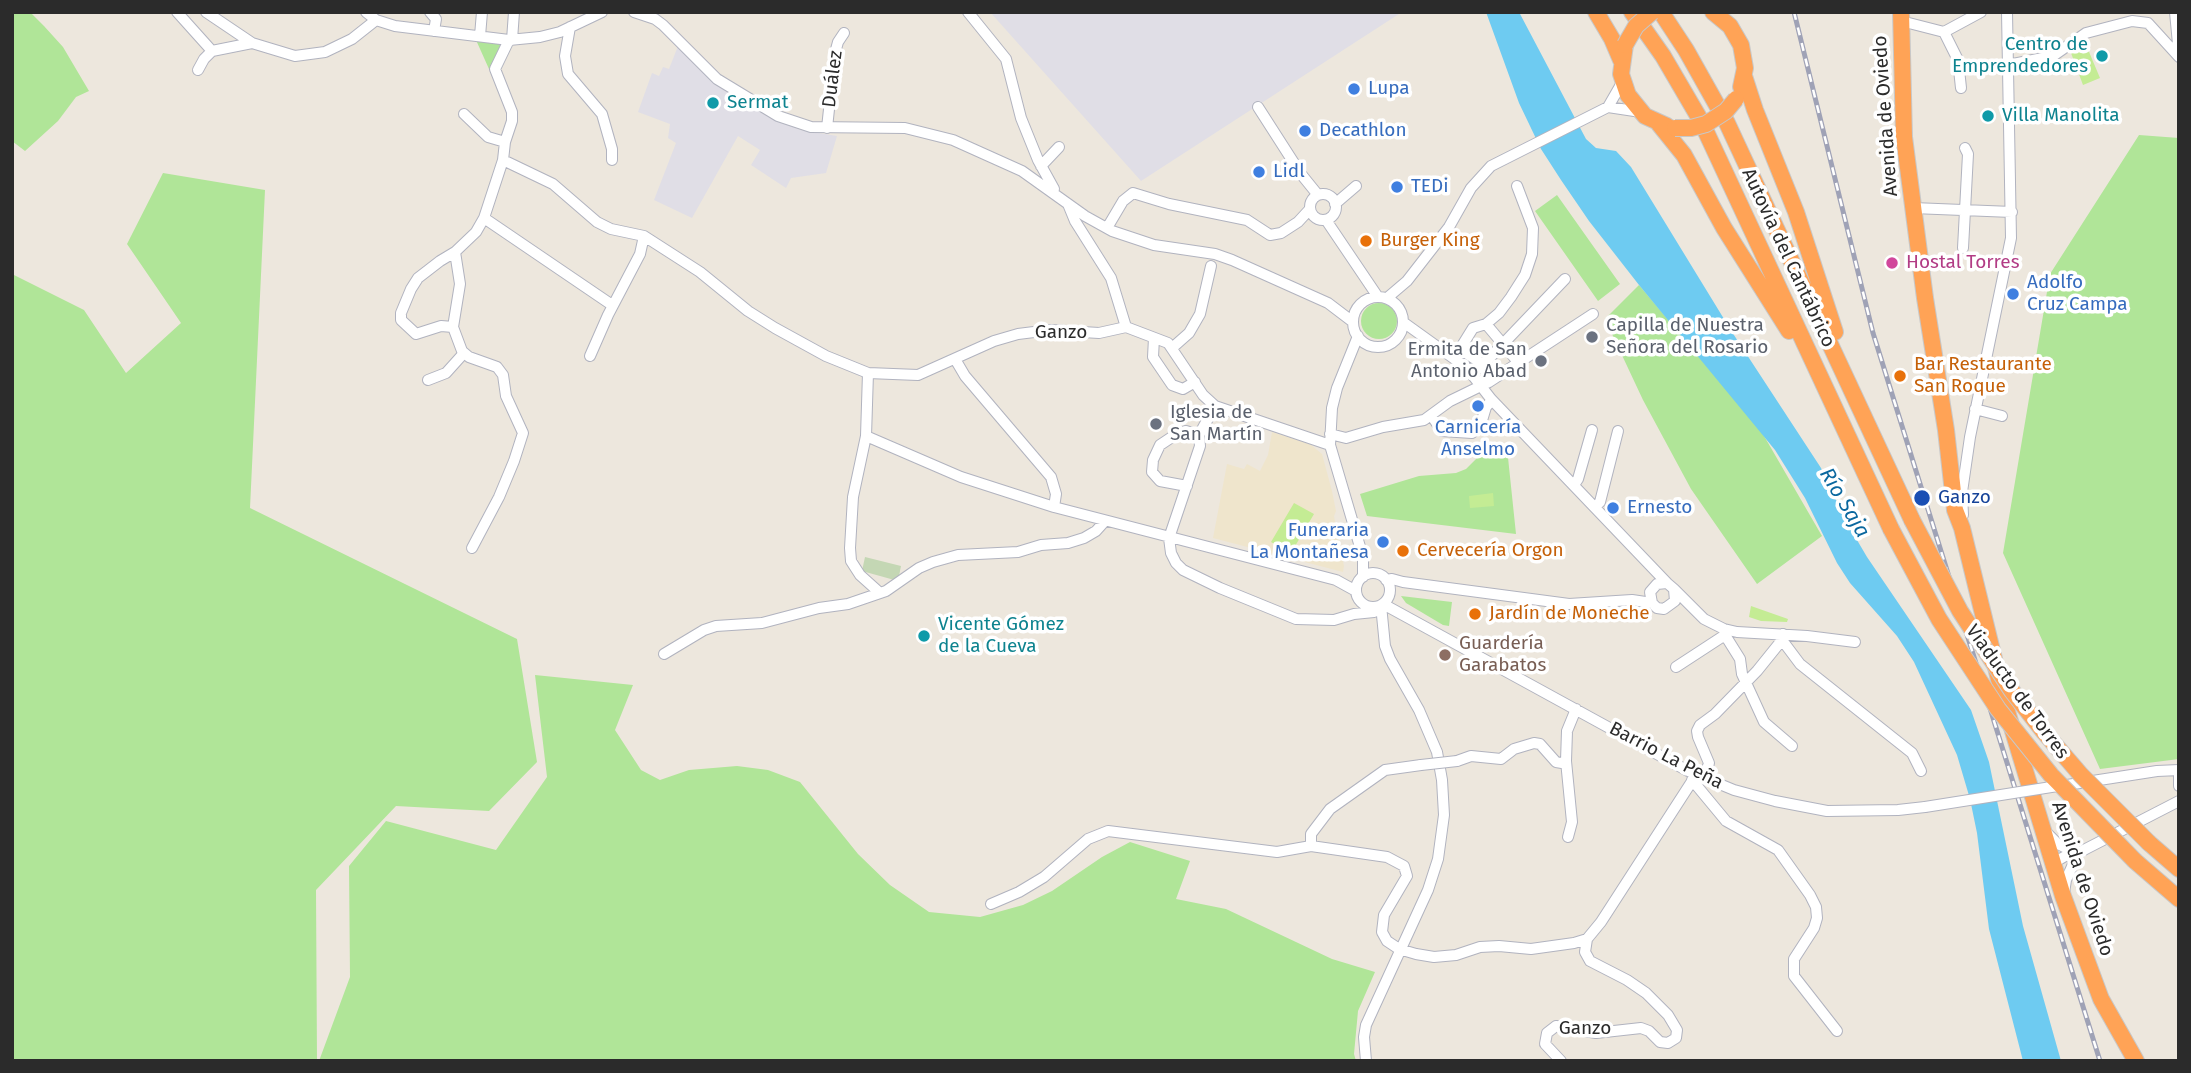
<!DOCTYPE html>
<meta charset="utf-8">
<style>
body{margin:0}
#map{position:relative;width:2191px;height:1073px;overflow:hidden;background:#ede7dd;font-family:"Fira Sans",sans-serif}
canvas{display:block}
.frame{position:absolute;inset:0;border:14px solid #2b2b2b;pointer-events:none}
</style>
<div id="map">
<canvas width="2191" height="1073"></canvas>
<div class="frame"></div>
</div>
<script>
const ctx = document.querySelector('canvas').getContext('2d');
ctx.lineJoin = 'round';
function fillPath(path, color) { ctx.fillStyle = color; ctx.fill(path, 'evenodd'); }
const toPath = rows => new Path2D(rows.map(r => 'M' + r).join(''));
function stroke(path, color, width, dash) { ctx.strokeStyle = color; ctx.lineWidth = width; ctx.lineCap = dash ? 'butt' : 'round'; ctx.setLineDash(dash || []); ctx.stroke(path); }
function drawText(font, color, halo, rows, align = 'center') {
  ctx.font = font + ' "Fira Sans",sans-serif'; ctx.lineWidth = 7; ctx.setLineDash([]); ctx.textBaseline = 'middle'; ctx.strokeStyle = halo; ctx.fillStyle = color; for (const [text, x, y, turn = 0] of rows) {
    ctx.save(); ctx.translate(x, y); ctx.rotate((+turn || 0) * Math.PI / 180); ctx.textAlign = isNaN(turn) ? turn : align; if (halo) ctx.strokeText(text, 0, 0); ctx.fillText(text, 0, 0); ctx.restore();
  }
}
fillPath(toPath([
 [990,12,1402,12,1141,181],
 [678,46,701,71,717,83,770,118,801,130,837,136,826,173,791,178,786,188,751,165,760,150,738,136,692,218,654,200,676,143,668,138,670,124,638,112,652,73,659,76,663,67,669,69]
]), '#e0dee6');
fillPath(toPath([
 [1272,432,1310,444,1322,454,1332,491,1336,511,1334,516,1344,566,1343,572,1213,538,1227,464,1244,469,1247,464,1260,471,1268,455]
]), '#efe5cc');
fillPath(toPath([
 [12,12,30,12,44,26,63,47,89,91,76,97,58,121,25,151,12,141],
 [476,40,502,43,496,60,489,69],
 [2139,135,2179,138,2179,759,2100,769,2003,553,2050,274],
 [163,173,265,190,250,508,517,639,537,762,489,811,396,806,316,890,317,1061,12,1061,12,274,84,310,126,373,181,323,127,244],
 [1557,195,1620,284,1598,301,1535,211],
 [1639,285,1760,429,1822,536,1757,584,1691,489,1643,400,1605,319],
 '1361 321a18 18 0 1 1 36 0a18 18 0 1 1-36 0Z',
 [1507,448,1516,534,1367,516,1360,494,1419,476,1456,473,1466,469,1478,457,1499,456],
 [1401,596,1452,602,1449,626,1443,625,1406,603],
 [535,675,633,685,615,730,641,770,660,780,689,770,737,766,768,770,800,782,858,854,890,885,929,912,980,917,1023,905,1052,891,1102,857,1130,842,1190,861,1176,899,1226,909,1332,959,1375,972,1358,1011,1354,1054,1356,1061,319,1061,350,977,349,866,386,821,496,850,547,777]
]), '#b0e598');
fillPath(toPath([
 [865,557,901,566,898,581,862,571]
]), '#c4d7b4');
fillPath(toPath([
 [2087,47,2100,78,2083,85,2071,53],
 [1493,493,1494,506,1470,508,1469,496],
 [1294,503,1314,514,1291,553,1271,542],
 [1751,606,1788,619,1787,622,1761,621,1749,617]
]), '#c4ec94');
fillPath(toPath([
 [1486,12,1519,12,1586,139,1596,148,1616,151,1631,167,1732,332,1821,468,1847,523,1867,557,1971,710,1989,762,2023,926,2061,1061,2023,1061,1989,929,1977,833,1970,799,1957,755,1914,662,1897,636,1850,583,1837,563,1805,498,1775,450,1639,285,1589,221,1561,180,1541,149,1519,103]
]), '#6ecbf1');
const minor = toPath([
 [177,12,212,51],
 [206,12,252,43],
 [366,12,376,20,395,26,509,40,540,37,560,32,602,12],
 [430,12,436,19,434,31],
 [634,12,655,19,663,25,717,79,778,116,811,127,905,128,953,140,1022,171,1085,216,1112,231,1154,245,1215,254,1232,260,1328,303,1353,322],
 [968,12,1006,59,1021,118,1038,160,1054,189],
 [1901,21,1944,32,1958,60,1961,88],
 [570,27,565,56,568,74,602,114,612,149,612,160],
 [1944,32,1981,12],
 [480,36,482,12],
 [512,40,514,12],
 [2173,50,2178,44,2175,12],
 [2008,65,2053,56,2086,33,2132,21,2148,23,2179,57],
 [198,70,204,59,212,51,252,43,295,56,325,52,352,39,376,20],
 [1258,107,1301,174,1318,195],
 [1608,107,1623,81],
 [464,114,488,137,505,142],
 [827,128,835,53,838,42,844,33],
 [503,160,553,184,597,222,611,229,644,236,700,272,748,311,775,328,826,356,868,373,918,375,994,341,1018,334,1050,330,1099,333,1126,327,1168,343,1203,395,1215,406,1330,445],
 [1041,166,1059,147],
 '1310 207a13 13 0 1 1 26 0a13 13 0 1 1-26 0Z',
 [1068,204,1075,221,1111,278,1126,327],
 [1335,204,1356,186],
 [1913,208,2012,212],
 [484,218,612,305],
 [1326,220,1378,297],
 [1107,228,1123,201,1133,193,1169,204,1247,220,1270,235,1281,233,1298,222,1310,209],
 [1963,248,1968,154,1965,148],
 '1353 322a25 25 0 1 1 50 0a25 25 0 1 1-50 0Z',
 [1387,298,1407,281,1449,227,1471,188,1491,166,1608,107,1641,112],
 [1403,322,1467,368,1491,399,1667,583],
 [1486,324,1518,362],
 [453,327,441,326,416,334,401,320,401,313,411,289,418,278,440,261,455,252],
 [1358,336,1337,388,1332,408,1330,445,1363,557,1363,577],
 [1154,338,1153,357,1172,385,1183,389,1195,382],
 [1172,348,1189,333,1200,314,1211,266],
 [590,356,608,315,640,254,644,236],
 [955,359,965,376,1051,477,1056,494,1054,507],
 [1484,365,1460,349,1473,328,1486,324,1499,313,1511,297,1525,275,1532,254,1533,228,1517,186],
 [1480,368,1565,279],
 [868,373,866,436,853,497,850,548,851,561,860,575,880,593],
 [428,380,446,373,464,353],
 [1215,406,1199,435,1200,446,1169,538,1171,553,1176,563,1183,570,1220,588,1296,619,1334,620,1354,614,1374,612],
 [1975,409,2002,416],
 [1431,415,1442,431,1472,433,1480,427,1486,407,1492,400],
 [1330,434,1346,438,1383,427,1424,420,1450,401,1489,382,1593,314],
 [866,436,961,477,1054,507,1336,580,1356,591],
 [1574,485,1578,479,1592,430],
 [1187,486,1160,481,1152,472,1153,460,1160,445,1175,435,1186,431,1199,435],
 [1595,507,1600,502,1618,431],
 [1963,515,1962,492,1970,437,2011,238,2007,12],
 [472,548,499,497,514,461,523,433,506,396,503,375,497,367,469,357,462,351,453,327,460,284,455,252,476,232,484,218,503,160,505,142,512,121,512,112,495,69,509,40],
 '1356 590a17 17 0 1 1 34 0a17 17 0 1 1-34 0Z',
 [1386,580,1392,579,1403,582,1569,604,1632,600,1652,603,1657,608,1664,609,1675,601,1674,589,1667,583,1657,584,1650,592,1652,603],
 [1674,589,1704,619,1724,629,1737,632,1807,636,1855,642],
 [1383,604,1688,771,1734,790,1775,801,1827,811,1898,810,1925,807],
 [1724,629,1725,635,1740,659,1742,674,1764,722,1792,746],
 [1782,640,1800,664,1912,753,1921,771],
 [664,654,704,630,716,626,762,623,819,608,848,604,886,591,919,568,933,562,958,555,1018,552,1041,545,1068,543,1084,538,1096,531,1105,521],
 [1676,667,1725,635],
 [1457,761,1471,756,1501,759,1514,749,1534,743,1540,744,1556,762,1562,763,1566,761,1567,731,1576,709],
 [1566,761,1572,822,1568,837],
 [2179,772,2179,786],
 [1704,778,1709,763,1698,737,1697,731,1700,725,1715,714,1757,671,1782,640,1783,634],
 [1692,780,1726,821,1778,850,1810,895,1816,907,1817,918,1814,928,1794,959,1794,976,1837,1031],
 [2067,785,2157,771,2179,770],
 [2046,832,2058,844,2074,852],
 [1311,846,1311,834,1330,809,1385,770,1421,765],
 [2053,863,2069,854,2078,853,2179,801],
 [2064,893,2066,880,2078,853],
 [991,904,1019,892,1044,877,1088,839,1108,831,1277,852,1311,846,1387,857,1404,866,1407,876,1384,915,1382,932,1387,941,1399,949,1416,954,1434,957,1456,955,1480,947,1499,946,1531,949,1574,943,1587,939],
 [1366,1061,1364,1037,1366,1025,1428,890,1438,859,1444,815,1442,780,1437,752,1419,710,1390,659,1385,646,1381,605],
 [1561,1061,1545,1044,1547,1033,1556,1026,1596,1033,1641,1028,1649,1031,1660,1042,1668,1043,1676,1038,1677,1030,1668,1015,1646,993,1627,980,1590,961,1585,952,1587,939,1601,922,1696,775]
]);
const highway = toPath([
 [1596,12,1612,39,1621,60],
 [1632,12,1663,56,1701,121,1891,529],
 [1661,12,1686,50,1727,123,1912,520],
 [1713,12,1730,26,1741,45,1745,68,1741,87],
 [1901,12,1904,137,1925,298,1946,430,1955,510,1962,528,2006,708,2063,896,2101,999,2136,1061],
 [1625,45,1621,74,1628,95,1645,116,1667,126],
 [1744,76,1755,110,1796,212,1835,332],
 [1659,124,1684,155,1724,228,1789,331],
 [2149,843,2179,869],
 [2135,861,2179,899]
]);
stroke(minor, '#b1b3bf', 12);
stroke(highway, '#c8c8c8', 18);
stroke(minor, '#fff', 10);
stroke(highway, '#ffa356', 16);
const rail = toPath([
 [1794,12,1873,333,2100,1061]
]);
stroke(rail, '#9fa2b6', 5);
stroke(rail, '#fff', 2.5, [8]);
const minorBridge = toPath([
 [1421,765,1457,761],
 [1925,807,2064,785]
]);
const highwayBridge = toPath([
 [1625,45,1636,26,1652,12],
 [1675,128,1691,128,1706,124,1726,111,1736,99],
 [1912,520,1960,611,2012,691,2044,732,2081,775,2149,843],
 [1891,529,1939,619,1998,709,2051,775,2135,861]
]);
stroke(minorBridge, '#b1b3bf', 12, []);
stroke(highwayBridge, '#c8c8c8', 18, []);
stroke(minorBridge, '#fff', 10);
stroke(highwayBridge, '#ffa356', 16);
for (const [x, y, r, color] of [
 [2102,56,7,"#0f9aa8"],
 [1354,89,7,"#3f7fe0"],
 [713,103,7,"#0f9aa8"],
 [1988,116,7,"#0f9aa8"],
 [1305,131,7,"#3f7fe0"],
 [1259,172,7,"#3f7fe0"],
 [1397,187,7,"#3f7fe0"],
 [1366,241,7,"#e8710a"],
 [1892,263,7,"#d1479c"],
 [2013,294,7,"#3f7fe0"],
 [1592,337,7,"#6b7280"],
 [1541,361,7,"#6b7280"],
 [1900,376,7,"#e8710a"],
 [1478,406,7,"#3f7fe0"],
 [1156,424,7,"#6b7280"],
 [1922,498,9,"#1a4fb4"],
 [1613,508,7,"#3f7fe0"],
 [1383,542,7,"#3f7fe0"],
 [1403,551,7,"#e8710a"],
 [1475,614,7,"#e8710a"],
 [924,636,7,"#0f9aa8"],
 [1445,655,7,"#8d6e63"]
]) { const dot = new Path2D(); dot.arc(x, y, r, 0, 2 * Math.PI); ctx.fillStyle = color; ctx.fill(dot); stroke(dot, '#fff', 2.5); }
drawText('19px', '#0d838f', '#fff', [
 ["Centro de",2088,45,"right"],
 ["Emprendedores",2088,67,"right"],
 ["Sermat",727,103],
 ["Villa Manolita",2002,116],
 ["Vicente Gómez",938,625],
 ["de la Cueva",938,647]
], 'left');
drawText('19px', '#2b2b2b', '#fff', [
 ["Duález",833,79,-83],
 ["Avenida de Oviedo",1886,116,-94],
 ["Autovía del Cantábrico",1788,258,65],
 ["Ganzo",1061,333],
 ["Viaducto de Torres",2017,692,54],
 ["Barrio La Peña",1666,756,27],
 ["Avenida de Oviedo",2082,879,72],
 ["Ganzo",1585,1029]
]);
drawText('19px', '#366cbe', '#fff', [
 ["Lupa",1368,89],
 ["Decathlon",1319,131],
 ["Lidl",1273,172],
 ["TEDi",1411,187],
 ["Adolfo",2027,283],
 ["Cruz Campa",2027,305],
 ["Carnicería",1478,428,"center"],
 ["Anselmo",1478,450,"center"],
 ["Ernesto",1627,508],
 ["Funeraria",1369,531,"right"],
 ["La Montañesa",1369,553,"right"]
], 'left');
drawText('19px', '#c56008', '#fff', [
 ["Burger King",1380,241],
 ["Bar Restaurante",1914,365],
 ["San Roque",1914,387],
 ["Cervecería Orgon",1417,551],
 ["Jardín de Moneche",1489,614]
], 'left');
drawText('19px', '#b23c85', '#fff', [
 ["Hostal Torres",1906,263]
], 'left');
drawText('19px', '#5b616d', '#fff', [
 ["Capilla de Nuestra",1606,326],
 ["Señora del Rosario",1606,348],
 ["Ermita de San",1527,350,"right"],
 ["Antonio Abad",1527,372,"right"],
 ["Iglesia de",1170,413],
 ["San Martín",1170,435]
], 'left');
drawText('19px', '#164399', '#fff', [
 ["Ganzo",1938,498]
], 'left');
drawText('19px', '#785e54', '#fff', [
 ["Guardería",1459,644],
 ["Garabatos",1459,666]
], 'left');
drawText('italic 21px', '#0b689f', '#fff', [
 ["Río Saja",1844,503,59]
]);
</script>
